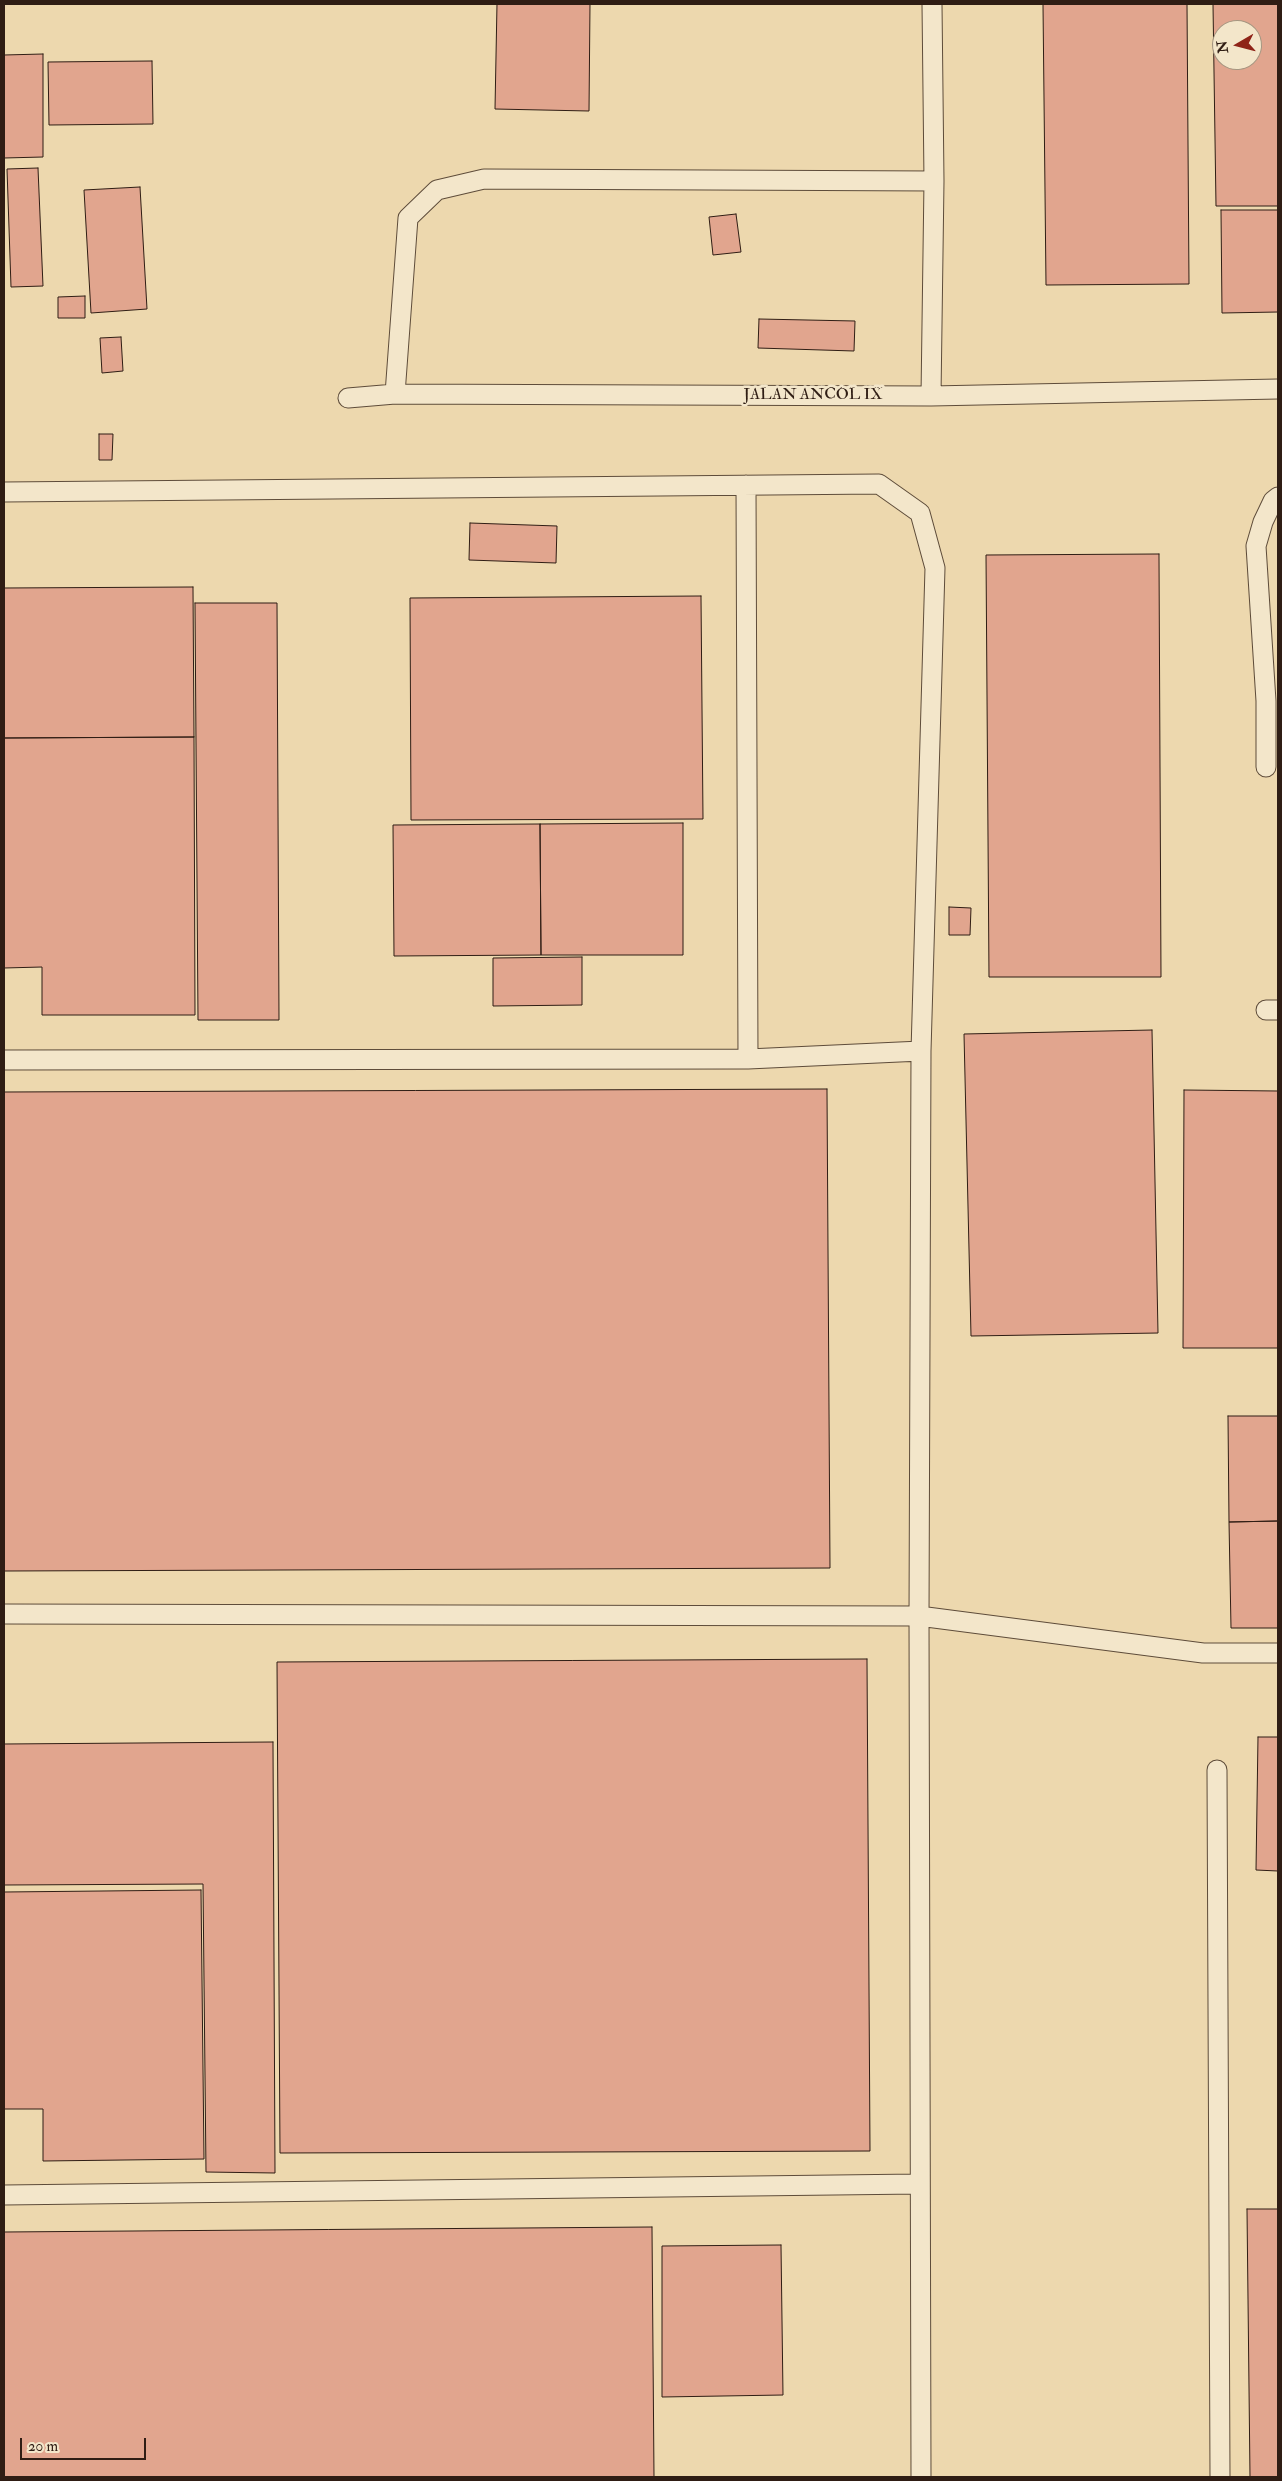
<!DOCTYPE html>
<style>
body{margin:0}
#map{position:relative;width:1282px;height:2481px;overflow:hidden;background:#edd8ae;font-family:"IM FELL Double Pica",serif}
canvas{display:block}
.frame{position:absolute;inset:0;border:5px solid #2f1d14;pointer-events:none}
.north{position:absolute;left:1212px;top:20px;width:50px;height:50px;box-sizing:border-box;background:#f3e6ca;border:1px solid #a59681;border-radius:50%;rotate:262deg;font-size:14px;font-weight:700;line-height:20px;text-align:center;color:#2f1d14}
.north::after{content:'';display:block;margin:auto;width:18px;height:22px;background:#8f2418;clip-path:polygon(50% 0,100% 100%,50% 72%,0 100%)}
.scale{position:absolute;left:20px;top:2438px;width:126px;height:22px;box-sizing:border-box;border:2px solid #2f1d14;border-top:0;padding-left:6px;font-size:15px;line-height:18px;white-space:nowrap;color:#2f1d14;-webkit-text-stroke:4px #f3e6ca;paint-order:stroke}
</style>
<div id="map">
<canvas width="1282" height="2481"></canvas>
<div class="frame"></div>
<div class="north">N</div>
<div class="scale">20 m</div>
</div>
<script>
const ctx = document.querySelector('canvas').getContext('2d');
ctx.lineJoin = 'round';
function fillPath(path, color) { ctx.fillStyle = color; ctx.fill(path, 'evenodd'); }
const toPath = rows => new Path2D(rows.map(r => 'M' + r).join(''));
function stroke(path, color, width, dash) { ctx.strokeStyle = color; ctx.lineWidth = width; ctx.lineCap = dash ? 'butt' : 'round'; ctx.setLineDash(dash || []); ctx.stroke(path); }
function drawText(font, color, halo, rows, align = 'center') {
  ctx.font = font + ' "IM FELL Double Pica",serif'; ctx.lineWidth = 5; ctx.setLineDash([]); ctx.textBaseline = 'middle'; ctx.strokeStyle = halo; ctx.fillStyle = color; for (const [text, x, y, turn = 0] of rows) {
    ctx.save(); ctx.translate(x, y); ctx.rotate((+turn || 0) * Math.PI / 180); ctx.textAlign = isNaN(turn) ? turn : align; if (halo) ctx.strokeText(text, 0, 0); ctx.fillText(text, 0, 0); ctx.restore();
  }
}
const building = toPath([
 [497,4,590,4,589,111,495,109,497,4],
 [1043,4,1187,4,1189,284,1046,285,1043,4],
 [1213,4,1278,4,1278,206,1216,206,1213,4],
 [1222,30,1252,30,1252,60,1222,60,1222,30],
 [43,54,43,157,4,158,4,55,43,54],
 [152,61,153,124,49,125,48,62,152,61],
 [38,168,43,286,11,287,7,169,38,168],
 [140,187,147,309,91,313,84,190,140,187],
 [1221,210,1278,210,1278,312,1222,313,1221,210],
 [736,214,741,252,713,255,709,217,736,214],
 [85,296,85,318,58,318,58,297,85,296],
 [759,319,855,321,854,351,758,348,759,319],
 [121,337,123,371,102,373,100,338,121,337],
 [99,434,113,434,112,460,99,460,99,434],
 [470,523,557,526,556,563,469,560,470,523],
 [1159,554,1161,977,989,977,986,555,1159,554],
 [193,587,194,737,4,738,4,588,193,587],
 [701,596,703,819,411,820,410,598,701,596],
 [195,603,277,603,279,1020,198,1020,195,603],
 [194,737,195,1015,42,1015,42,967,4,968,4,738,194,737],
 [683,823,683,955,541,955,540,824,683,823],
 [540,824,541,955,394,956,393,825,540,824],
 [949,907,971,908,970,935,949,935,949,907],
 [582,957,582,1005,493,1006,493,958,582,957],
 [1152,1030,1158,1333,971,1336,964,1034,1152,1030],
 [827,1089,830,1568,4,1571,4,1092,827,1089],
 [1184,1090,1278,1091,1278,1348,1183,1348,1184,1090],
 [1228,1416,1278,1416,1278,1521,1229,1522,1228,1416],
 [1278,1521,1278,1628,1231,1628,1229,1522,1278,1521],
 [867,1659,870,2151,280,2153,277,1662,867,1659],
 [1258,1737,1278,1737,1278,1871,1256,1870,1258,1737],
 [273,1742,275,2173,206,2172,203,1884,4,1885,4,1744,273,1742],
 [201,1890,204,2159,43,2161,43,2109,4,2109,4,1892,201,1890],
 [1247,2209,1278,2209,1278,2477,1250,2477,1247,2209],
 [652,2227,654,2477,4,2477,4,2232,652,2227],
 [781,2245,783,2395,662,2397,662,2246,781,2245]
]);
fillPath(building, '#e1a58e');
stroke(building, '#2f1d14', 1);
const lane = toPath([
 [395,394,408,218,437,190,484,179,934,181],
 [931,396,934,181,932,4],
 [348,398,395,394,931,396,1278,389],
 [746,485,748,1059],
 [4,492,879,484,920,513,935,568,921,1051,919,1616,921,2477],
 [1266,767,1266,701,1256,546,1263,522,1273,501,1278,497],
 [1266,1010,1278,1010],
 [4,1060,748,1059,921,1051],
 [4,1614,919,1616,1203,1653,1278,1653],
 [1217,1770,1220,2477],
 [4,2195,918,2184]
]);
stroke(lane, '#5e4c3a', 21);
stroke(lane, '#f3e6ca', 19);
drawText('16px', '#2f1d14', '#f3e6ca', [
 ["JALAN ANCOL IX",813,396]
]);
</script>
